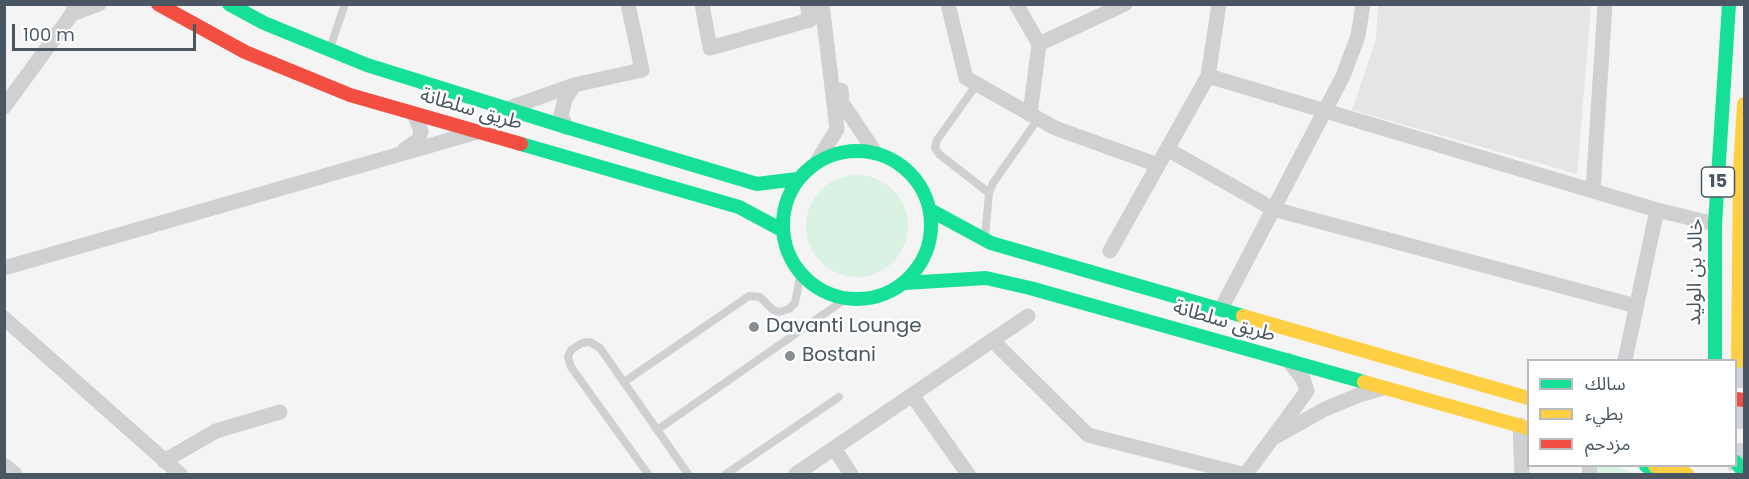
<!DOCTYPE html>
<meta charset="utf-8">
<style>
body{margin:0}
#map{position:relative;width:1749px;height:479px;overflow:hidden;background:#f4f4f4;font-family:Poppins,"Noto Sans Arabic",sans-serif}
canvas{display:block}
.frame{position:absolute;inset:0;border:6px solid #4a5661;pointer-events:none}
.legend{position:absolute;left:1527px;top:359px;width:210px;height:108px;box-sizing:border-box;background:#fff;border:2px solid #b7bbc0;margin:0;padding:8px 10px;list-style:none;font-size:18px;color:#4a5661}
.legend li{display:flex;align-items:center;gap:12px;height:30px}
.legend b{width:30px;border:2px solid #b7bbc0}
.scale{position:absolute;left:12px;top:24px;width:184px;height:27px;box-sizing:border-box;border:3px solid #4a5661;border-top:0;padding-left:8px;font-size:18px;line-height:21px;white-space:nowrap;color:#4a5661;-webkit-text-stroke:4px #fff;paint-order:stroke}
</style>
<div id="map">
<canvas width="1749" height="479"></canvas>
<div class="frame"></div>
<ul class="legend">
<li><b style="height:8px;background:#16e098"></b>سالك</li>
<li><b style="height:8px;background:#ffcf43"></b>بطيء</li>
<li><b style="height:8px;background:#f24e42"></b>مزدحم</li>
</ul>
<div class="scale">100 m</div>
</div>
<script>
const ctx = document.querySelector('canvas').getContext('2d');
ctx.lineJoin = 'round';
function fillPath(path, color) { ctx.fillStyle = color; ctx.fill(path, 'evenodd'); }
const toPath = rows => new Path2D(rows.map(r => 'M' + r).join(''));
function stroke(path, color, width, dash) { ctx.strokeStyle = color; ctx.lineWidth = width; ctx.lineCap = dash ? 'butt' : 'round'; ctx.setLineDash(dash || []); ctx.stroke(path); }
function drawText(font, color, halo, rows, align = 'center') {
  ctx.font = font + ' Poppins,"Noto Sans Arabic",sans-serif'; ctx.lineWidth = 5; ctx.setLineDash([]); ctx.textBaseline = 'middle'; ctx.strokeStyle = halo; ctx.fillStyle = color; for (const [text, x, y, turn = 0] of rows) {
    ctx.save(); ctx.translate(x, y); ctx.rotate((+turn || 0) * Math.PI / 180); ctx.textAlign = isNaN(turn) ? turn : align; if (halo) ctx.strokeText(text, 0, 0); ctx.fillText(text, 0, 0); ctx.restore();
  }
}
fillPath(toPath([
 [1378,5,1591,5,1577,174,1352,110,1376,39]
]), '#e6e5e6');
fillPath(toPath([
 '806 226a51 51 0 1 1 102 0a51 51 0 1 1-102 0Z',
 [1595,466,1615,466,1634,474,1596,474]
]), '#d9f2e3');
stroke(toPath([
 [1738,361,1742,474]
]), '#d2d4d7', 27, [27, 14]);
stroke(toPath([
 [330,48,345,4],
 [977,84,937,140,935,148,939,154,989,193],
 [985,237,989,193,993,183,1038,119],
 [624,382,749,296,760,297,773,310,779,312,789,309,795,303,801,271],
 [657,430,847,298],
 [648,474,571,367,568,357,571,350,582,343,590,342,600,348,688,474],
 [726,474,839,397]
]), '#ced0d2', 8);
stroke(toPath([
 [702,4,710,48,810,20,807,4],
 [948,4,966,78,1055,128,1158,165],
 [1016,4,1039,44,1030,114],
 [72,14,99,4],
 [1039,44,1125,4],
 [1208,76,1657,210,1715,224],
 [841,90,842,103,875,152],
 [4,107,72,14,75,4],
 [509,108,574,85,642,70,628,4],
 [566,127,561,115,565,99,574,85],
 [1167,149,1273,209,1636,306],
 [404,150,419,139,421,131,414,114],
 [818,160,837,129,822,4],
 [1593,190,1605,4],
 [1110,251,1208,76,1219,4],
 [4,268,477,132],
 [1221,309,1343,76,1358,36,1363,4],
 [4,318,180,474],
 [992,340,1088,435,1242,474],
 [1625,360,1657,210],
 [912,395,968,474],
 [1520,425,1522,474],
 [1277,436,1325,409,1359,395,1383,388],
 [834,448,851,474],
 [164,461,216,431,280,412],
 [4,465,15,474],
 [1589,466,1590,474],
 [796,474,1028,316],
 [1246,474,1307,391,1303,379,1288,360]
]), '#ced0d2', 15);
stroke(toPath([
 [229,4,264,23,367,65,566,127,757,184,797,179],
 [521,144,739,207,782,230],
 '783 225a74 74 0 1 1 148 0a74 74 0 1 1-148 0Z',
 [930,210,991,243,1243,316],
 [905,283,986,278,1030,288,1364,382],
 [1715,360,1715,224,1729,4],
 [1736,462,1744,473],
 [1646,466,1660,474]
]), '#16e098', 14);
stroke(toPath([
 [1243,316,1528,398],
 [1738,361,1740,169,1744,104],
 [1364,382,1528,428],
 [1655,466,1687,474]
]), '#ffcf43', 14);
stroke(toPath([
 [158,4,245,52,350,95,521,144],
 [1736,399,1744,400]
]), '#f24e42', 14);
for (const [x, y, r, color] of [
 [754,327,6,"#868d94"],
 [790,356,6,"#868d94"]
]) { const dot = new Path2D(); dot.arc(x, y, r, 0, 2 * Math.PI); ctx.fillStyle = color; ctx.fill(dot); stroke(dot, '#fff', 2); }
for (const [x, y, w] of [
 [1718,182,33]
]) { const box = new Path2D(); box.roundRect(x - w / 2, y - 15, w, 30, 4.5); ctx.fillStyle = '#fff'; ctx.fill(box); stroke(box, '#4a5661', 1.5); }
drawText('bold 18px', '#4a5661', null, [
 ["15",1718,182]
]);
drawText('20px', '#4a5661', '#fff', [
 ["طريق سلطانة",471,110,16],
 ["خالد بن الوليد",1696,272,-89],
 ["طريق سلطانة",1224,322,16]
]);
drawText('20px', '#4a5661', '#fff', [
 ["Davanti Lounge",766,327],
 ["Bostani",802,356]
], 'left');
</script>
